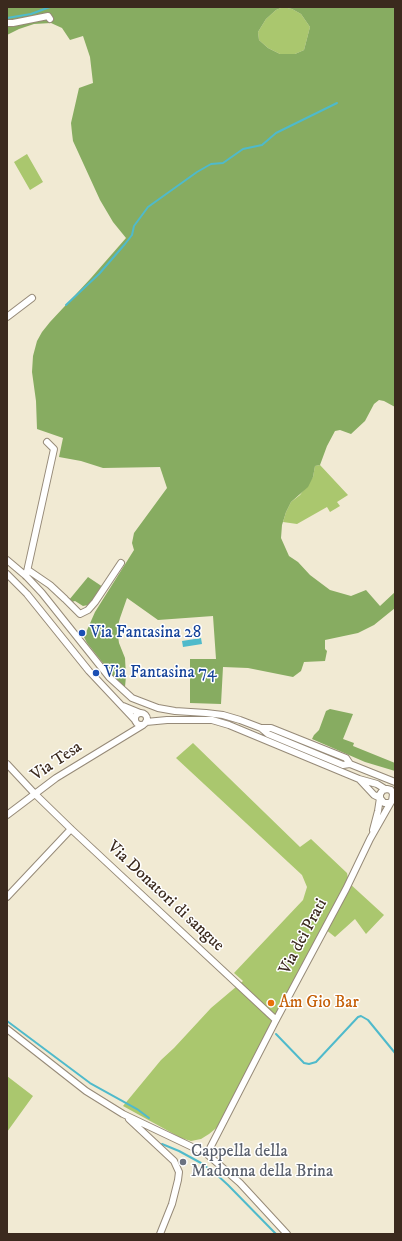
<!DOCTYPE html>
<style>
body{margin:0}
#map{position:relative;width:402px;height:1241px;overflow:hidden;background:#f1ead3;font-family:"IM FELL DW Pica",serif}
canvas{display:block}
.frame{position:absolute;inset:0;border:8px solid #3b2a1e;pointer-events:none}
</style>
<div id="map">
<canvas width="402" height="1241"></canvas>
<div class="frame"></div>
</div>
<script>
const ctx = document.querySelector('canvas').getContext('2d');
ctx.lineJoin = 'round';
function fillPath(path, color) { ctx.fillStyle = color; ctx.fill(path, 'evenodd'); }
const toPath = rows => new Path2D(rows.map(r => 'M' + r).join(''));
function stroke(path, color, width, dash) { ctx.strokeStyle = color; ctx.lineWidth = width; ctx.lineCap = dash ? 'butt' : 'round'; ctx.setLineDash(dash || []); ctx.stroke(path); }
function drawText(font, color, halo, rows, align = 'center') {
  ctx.font = font + ' "IM FELL DW Pica",serif'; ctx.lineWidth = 3; ctx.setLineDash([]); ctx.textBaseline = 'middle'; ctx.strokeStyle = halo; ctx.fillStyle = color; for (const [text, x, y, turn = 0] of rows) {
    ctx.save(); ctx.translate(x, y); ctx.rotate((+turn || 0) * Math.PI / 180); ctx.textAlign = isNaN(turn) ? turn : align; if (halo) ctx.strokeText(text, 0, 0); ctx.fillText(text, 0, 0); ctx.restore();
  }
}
fillPath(toPath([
 [283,7,292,9,301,14,310,27,304,50,295,54,280,54,268,48,259,40,258,32,266,19,276,10],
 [27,154,43,182,30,190,14,162],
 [320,465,348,495,337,502,340,506,330,512,327,507,297,524,283,522,286,512,291,502,300,495,313,477,315,466],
 [193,743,300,847,311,839,347,873,349,883,384,915,366,934,355,919,335,937,325,929,220,1125,209,1134,201,1139,191,1141,181,1138,123,1106,161,1060,174,1048,211,1008,243,981,234,973,303,900,307,887,302,875,176,758],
 [7,1076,33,1096,7,1132]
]), '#aac76e');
fillPath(toPath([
 [7,7,395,7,395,407,384,401,379,400,374,404,365,421,351,434,340,430,335,431,327,446,320,465,315,466,313,477,308,487,291,502,286,512,282,525,281,538,289,556,298,562,310,575,330,590,351,596,366,590,380,606,395,592,395,608,374,625,358,633,325,640,325,649,327,651,325,661,304,662,301,671,293,677,248,668,223,667,221,704,190,703,190,659,216,659,213,616,158,620,127,598,120,618,117,629,119,643,125,658,126,676,125,687,117,681,87,643,84,637,95,612,134,550,132,543,134,533,167,488,160,467,103,468,81,461,59,457,63,438,37,429,36,401,32,372,33,356,37,341,42,332,50,322,91,278,126,238,113,222,100,200,73,141,72,133,71,123,79,88,93,83,90,57,83,36,70,40,62,28,51,23,34,24,19,29,7,35],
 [283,7,292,9,301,14,310,27,304,50,295,54,280,54,268,48,259,40,258,32,266,19,276,10],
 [88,577,103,587,92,602,88,605,83,606,75,601,72,602,69,600],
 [330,709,353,714,343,739,354,743,353,746,395,763,395,771,365,762,312,739,314,735,319,730,326,711]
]), '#87ac61');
fillPath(toPath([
 [201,638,202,644,183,647,182,641]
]), '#4fbacb');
stroke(toPath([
 [7,18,31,14,50,7],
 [66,305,99,274,125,244,132,235,134,226,148,207,197,172,211,164,223,163,243,149,262,145,276,133,337,103],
 [7,1021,90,1083,137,1109,149,1118],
 [276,1034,304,1063,309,1064,316,1062,358,1017,361,1016,368,1020,395,1053],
 [162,1144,179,1151,201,1163,216,1174,228,1185,276,1234]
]), '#4fbacb', 2);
const minor = toPath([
 [7,23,13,23,48,16,50,19],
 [7,317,32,298],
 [7,560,26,576,42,593,109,677,132,698,158,708,175,711,206,713,223,715,240,720,261,728,268,734,343,765,350,764,395,782],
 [28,570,50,585,65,599,80,614,88,610,95,602,121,563],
 [7,574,27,594,89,671,135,720],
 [26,576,54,449,47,442],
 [123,706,140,713],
 '135 719a6 6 0 1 1 12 0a6 6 0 1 1-12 0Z',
 [146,722,167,720,212,720,229,725,359,779,377,784,385,789],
 [261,728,271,728,346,758,350,764],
 [7,764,35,794,71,829,276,1020],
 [360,780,374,795,380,798,384,803,389,803,392,801,393,794,391,790,387,789,383,790,380,794,380,798,378,811,373,830],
 [7,815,56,778,143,725],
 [7,897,71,829],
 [7,1029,86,1091,123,1114,207,1154,240,1183,287,1234],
 [129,1119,174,1161,179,1172,178,1180,172,1204,160,1234],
 [207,1154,276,1020,346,889,370,839,391,802]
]);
stroke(minor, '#968a78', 8);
stroke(minor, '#fff', 6);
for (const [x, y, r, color] of [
 [82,633,4,"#1a4fb4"],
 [96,673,4,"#1a4fb4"],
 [271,1003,4,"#e8710a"],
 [183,1162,4,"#6b7280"]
]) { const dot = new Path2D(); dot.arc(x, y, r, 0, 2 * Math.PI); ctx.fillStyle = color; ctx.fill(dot); stroke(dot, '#fff', 1.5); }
drawText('17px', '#164399', '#fff', [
 ["Via Fantasina 28",90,633],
 ["Via Fantasina 74",104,673]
], 'left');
drawText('17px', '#3b2a1e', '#fff', [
 ["Via Tesa",57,762,-34],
 ["Via Donatori di sangue",165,897,43],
 ["Via dei Prati",304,937,-62]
]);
drawText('17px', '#c56008', '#fff', [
 ["Am Gio Bar",279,1003]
], 'left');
drawText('17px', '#5b616d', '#fff', [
 ["Cappella della",191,1152],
 ["Madonna della Brina",191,1172]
], 'left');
</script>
